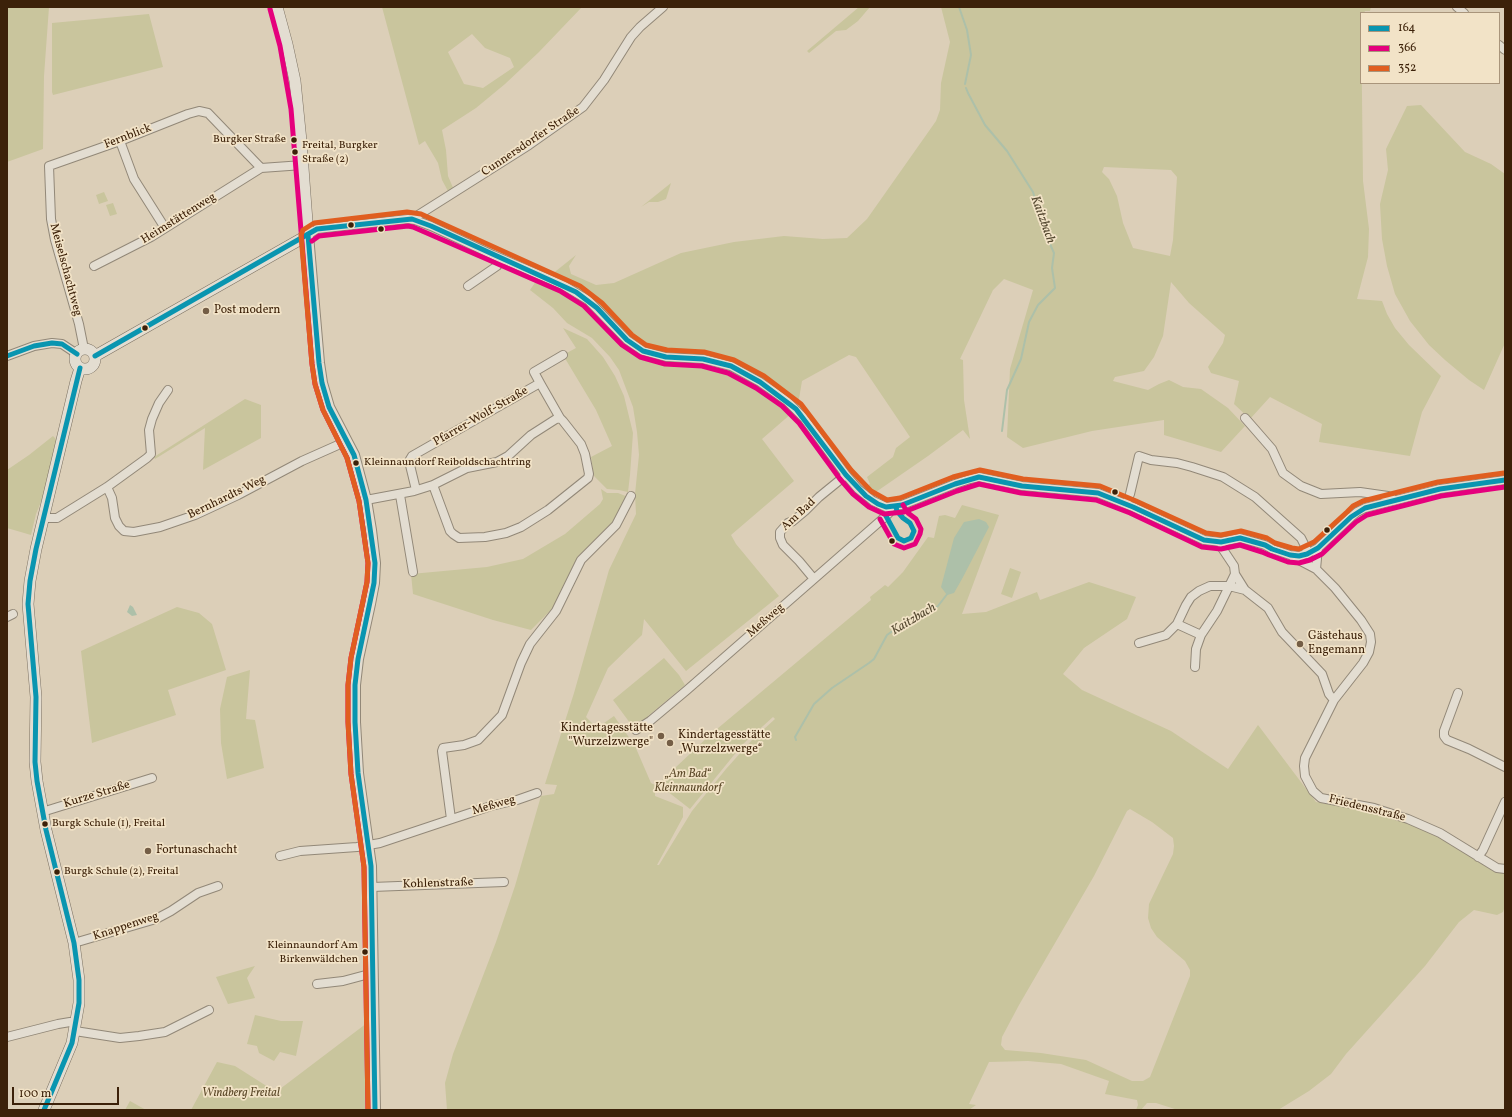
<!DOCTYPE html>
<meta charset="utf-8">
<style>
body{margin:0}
#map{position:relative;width:1512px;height:1117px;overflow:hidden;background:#dccfb8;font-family:Vollkorn,serif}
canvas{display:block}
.frame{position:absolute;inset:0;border:8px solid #3c2109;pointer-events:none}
.legend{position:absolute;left:1360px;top:12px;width:140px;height:72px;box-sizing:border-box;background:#f2e3c7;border:1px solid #a9957b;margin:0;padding:5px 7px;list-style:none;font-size:12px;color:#3c2109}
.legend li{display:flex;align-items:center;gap:8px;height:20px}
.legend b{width:20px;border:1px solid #a9957b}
.scale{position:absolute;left:12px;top:1087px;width:107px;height:18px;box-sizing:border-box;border:2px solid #3c2109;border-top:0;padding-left:5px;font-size:12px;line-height:14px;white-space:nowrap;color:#3c2109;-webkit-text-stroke:3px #f2e3c7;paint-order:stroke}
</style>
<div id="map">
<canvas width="1512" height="1117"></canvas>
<div class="frame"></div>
<ul class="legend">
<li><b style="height:5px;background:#0995b0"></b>164</li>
<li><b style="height:5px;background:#e5007d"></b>366</li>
<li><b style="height:5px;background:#e05e20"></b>352</li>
</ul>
<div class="scale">100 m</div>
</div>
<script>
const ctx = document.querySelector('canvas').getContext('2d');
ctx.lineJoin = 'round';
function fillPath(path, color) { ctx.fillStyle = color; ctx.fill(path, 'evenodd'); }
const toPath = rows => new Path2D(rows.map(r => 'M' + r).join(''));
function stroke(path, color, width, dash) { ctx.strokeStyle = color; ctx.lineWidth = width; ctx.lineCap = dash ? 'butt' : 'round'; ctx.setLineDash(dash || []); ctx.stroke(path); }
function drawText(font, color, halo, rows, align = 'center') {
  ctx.font = font + ' Vollkorn,serif'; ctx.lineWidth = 3.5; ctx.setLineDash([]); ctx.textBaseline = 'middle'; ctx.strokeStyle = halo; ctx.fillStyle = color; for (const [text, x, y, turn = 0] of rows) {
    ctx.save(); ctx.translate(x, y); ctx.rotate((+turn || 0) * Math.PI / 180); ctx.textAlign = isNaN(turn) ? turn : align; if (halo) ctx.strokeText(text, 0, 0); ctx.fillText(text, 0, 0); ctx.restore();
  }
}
fillPath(toPath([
 [7,7,49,7,44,76,43,149,7,162],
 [382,7,582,7,539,52,505,84,476,108,442,130,446,150,448,176,454,190,449,193,442,180,438,163,425,141,419,145],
 [472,34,485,48,510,58,514,67,483,88,464,84,448,52],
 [859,7,870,7,858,21,846,30,836,31,809,53,807,51],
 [941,7,1371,7,1370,11,1365,11,1364,13,1361,13,1363,181,1369,229,1368,257,1357,299,1382,301,1387,314,1395,328,1409,345,1441,376,1422,412,1410,456,1319,442,1322,424,1270,397,1250,419,1234,404,1239,381,1211,373,1208,367,1223,343,1225,335,1189,303,1171,282,1163,336,1154,357,1144,371,1115,377,1113,381,1148,390,1159,384,1169,380,1183,387,1201,389,1228,408,1245,426,1221,452,1164,435,1164,420,1092,431,1023,448,1007,437,1010,369,1033,290,1004,279,993,290,960,359,963,360,964,400,970,439,963,430,928,456,873,494,864,487,870,484,867,477,893,457,896,448,910,437,856,357,849,355,802,381,798,405,792,413,762,439,794,481,731,535,736,544,779,596,686,671,644,619,642,635,608,668,586,717,597,728,614,716,635,746,651,783,655,785,655,796,683,807,683,817,657,865,659,865,692,811,726,769,752,740,775,719,773,717,743,744,690,809,658,784,711,734,871,600,870,597,885,585,888,587,903,572,928,537,934,538,939,516,945,515,955,518,962,505,999,515,962,614,986,612,1037,592,1040,600,1089,582,1136,597,1127,619,1084,648,1063,674,1082,690,1171,731,1228,769,1258,725,1316,802,1385,814,1433,832,1499,872,1505,861,1505,906,1503,912,1497,915,1474,910,1459,922,1425,966,1346,1054,1331,1074,1309,1091,1278,1110,1178,1110,1156,1103,1147,1103,1141,1110,1136,1110,1138,1105,1137,1100,1105,1094,1109,1081,1061,1064,1028,1061,989,1062,969,1104,976,1105,969,1110,447,1110,445,1083,453,1054,496,942,515,886,541,796,554,794,557,785,545,784,574,693,609,570,636,514,635,494,639,455,637,432,633,407,619,370,610,357,592,338,567,323,553,308,530,290,543,271,551,275,576,255,569,266,571,274,596,285,614,283,681,253,734,242,784,236,823,239,847,238,867,219,936,121,940,110,941,83,950,42],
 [1104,167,1171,170,1177,177,1173,240,1170,256,1133,248,1123,223,1117,196,1109,179,1102,172],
 [1130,809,1152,822,1173,838,1174,846,1173,854,1149,904,1148,918,1151,928,1157,937,1185,961,1190,970,1190,976,1150,1077,1143,1081,1132,1081,1086,1060,1041,1053,1005,1050,1001,1045,1002,1037,1019,1005,1094,876,1127,811],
 [149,14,163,67,53,95,52,92,52,23],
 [1421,105,1465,152,1491,164,1505,174,1505,343,1484,390,1469,380,1445,360,1429,345,1410,321,1395,294,1387,266,1382,239,1380,204,1388,170,1386,149,1407,106],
 [671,183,666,199,658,202,649,202,641,207],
 [104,192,108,201,99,204,96,195],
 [113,203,117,214,110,216,106,205],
 [563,328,587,339,603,357,615,376,624,396,633,433,630,475,628,492,619,490,607,489,594,476,591,457,612,446,596,410,563,355,576,348],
 [245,399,261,405,261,438,203,470,205,428,155,459,154,457],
 [53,436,57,440,43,497,36,514,31,535,7,528,7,470,29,455],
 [601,489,607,493,618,493,628,497,616,521,591,546,577,557,578,560,553,608,531,630,493,620,413,594,411,574,487,567,523,559,565,534,600,504,603,499],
 [1010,568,1021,572,1012,598,1001,594],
 [177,607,199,613,212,624,226,670,168,690,176,715,92,743,81,651],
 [664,658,679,675,685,685,648,716,649,719,630,723,613,700],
 [250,670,246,719,255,720,264,768,227,779,221,743,220,709,227,677],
 [255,966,247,978,255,998,228,1004,216,977],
 [255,1015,281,1021,303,1021,296,1056,280,1052,274,1061,259,1053,257,1046,247,1044],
 [367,1023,368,1110,191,1110,217,1062,235,1066,276,1092],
 [130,1101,146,1110,125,1110]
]), '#c9c59d');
fillPath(toPath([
 [979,519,986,522,989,527,962,579,954,593,947,595,941,587,954,538,964,522],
 [130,605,133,607,137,615,132,616,127,612]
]), '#adc0a9');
stroke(toPath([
 [959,7,967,30,971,55,965,84],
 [966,88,968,93,985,125,1007,151,1033,192,1046,235,1054,253,1052,268,1055,288,1038,305,1029,322,1021,359,1007,390,1002,431],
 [796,740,795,737,814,704,832,688,869,663,874,659,887,635,894,630,911,623,917,617,927,613,938,606,948,593]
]), '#adc0a9', 2);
const minor = toPath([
 [1457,7,1464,13],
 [1499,45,1505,50],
 [120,141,134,179,165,228],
 [412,219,529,145,583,107,604,80,631,37,640,27,663,7],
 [308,235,317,229,408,219,415,220,431,226,493,255,563,285,588,300,627,340,643,351,666,357,703,359,731,366,760,382,787,401,804,418,846,475,858,489,873,501,886,507,902,505,955,484,970,479,979,477,1022,486,1098,493,1133,507,1204,540,1221,542,1240,538,1265,545,1272,549,1290,555,1299,556,1307,554,1318,548,1351,517,1357,512,1365,508,1440,489,1505,480],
 [94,266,151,237,261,168],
 [468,286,497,266,502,259],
 [84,349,79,324,55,240,51,219,49,166,120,141,188,114,199,111,208,113,261,168,303,165],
 [7,356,34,346,52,343,62,344,77,354],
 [1245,418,1272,449,1283,473,1301,486,1321,494,1360,492,1388,496,1392,498,1392,501],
 [433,485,450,531,453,534,459,538,485,537,506,533,521,527,548,510,588,478,589,474,585,454,581,444,563,421,560,418,540,383],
 [107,487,112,498,115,518,119,526,124,531,134,532,160,527,195,515,238,495,302,461,347,441],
 [416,490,409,461,412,456,540,383,534,372,563,355],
 [400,495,413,572],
 [366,500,414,491,433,485,467,468,497,462,508,456,531,435,556,419,560,418],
 [1126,504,1130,494,1139,456,1151,460,1177,463,1192,467,1223,477,1255,497,1301,538,1306,548,1307,554],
 [43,518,57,518,107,487,147,458,151,454,149,430,152,419,159,403,168,390],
 [1221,542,1222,548,1234,566,1235,574,1245,590,1268,608,1282,632,1322,674,1329,694,1334,700],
 [1293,557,1316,569,1335,588,1361,620,1370,634,1371,642,1369,652,1363,663,1334,700,1305,758,1304,766,1305,776,1313,791,1321,798,1374,808,1408,819,1440,833,1497,868,1505,869],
 [1316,569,1318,548],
 [814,579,799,561,783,545,780,538,780,532,788,523,793,521,805,511,819,497,846,475],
 [7,617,13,614],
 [1201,635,1177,624,1186,605,1191,597,1199,591,1210,586,1229,586,1245,590],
 [1139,643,1166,635,1177,624],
 [1195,667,1196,649,1201,635,1217,611,1235,574],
 [1458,693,1444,731,1444,736,1447,740,1469,749,1505,767],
 [636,730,650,721,687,690,886,516,889,513,890,508],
 [42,812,152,778],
 [451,819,442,751,443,748,464,745,478,740,502,715,521,663,530,644,556,611,581,560,616,525,631,496],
 [280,856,300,851,357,847,380,843,491,806,517,800,537,793],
 [1478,857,1483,850,1505,802],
 [372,887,504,882],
 [74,943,156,919,171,911,198,893,218,886],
 [317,984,343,981,373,973],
 [75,1031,120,1038,139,1036,165,1032,209,1010],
 [7,1037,58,1024,70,1022,76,1023]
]);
const tertiary = toPath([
 [308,235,319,363,322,383,329,407,354,455,366,500,371,530,375,563,374,583,370,604,358,659,355,685,355,722,358,773,371,866,375,1110]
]);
const secondary = toPath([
 '75 359a10 10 0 1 1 20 0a10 10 0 1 1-20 0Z',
 [95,356,308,235,301,141,295,81,287,44,277,7],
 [44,1110,72,1043,79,1003,79,980,74,943,46,830,37,781,35,762,36,697,28,604,30,581,36,549,76,381,80,368]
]);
stroke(minor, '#928878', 10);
stroke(tertiary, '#928878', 12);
stroke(secondary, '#7b7061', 12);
stroke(minor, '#e3ddd1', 8);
stroke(tertiary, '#e3ddd1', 10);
stroke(secondary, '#e3ddd1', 11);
stroke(toPath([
 [308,235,319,363,322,383,329,407,354,455,366,500,375,563,374,583,358,659,355,685,355,722,358,773,371,866,375,1110],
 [7,356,34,346,52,343,62,344,77,354],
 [95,356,317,229,412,219,431,226,576,292,597,308,627,340,643,351,666,357,703,359,731,366,760,382,796,409,846,475,866,496,878,504,886,507,902,505,955,484,979,477,1022,486,1098,493,1133,507,1204,540,1221,542,1240,538,1265,545,1272,549,1290,555,1299,556,1307,554,1318,548,1351,517,1365,508,1440,489,1505,480],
 [886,516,898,538,904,541,911,538,914,531,910,523,903,518,897,511,896,507],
 [44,1110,72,1043,79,1003,79,980,74,943,46,830,37,781,35,762,36,697,28,604,30,581,36,549,80,368]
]), '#0995b0', 5);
stroke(toPath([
 [270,9,280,46,291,109,312,364,315,384,323,410,347,458,359,501,368,563,367,582,351,658,348,685,348,722,351,774,364,867,368,1110],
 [312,241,319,236,408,226,413,227,560,291,584,306,622,345,640,357,665,364,702,366,728,373,756,388,782,406,799,423,840,479,853,494,869,507,884,514,904,512,957,491,979,484,1021,493,1096,500,1130,513,1202,547,1221,549,1240,545,1262,552,1269,555,1288,562,1299,563,1310,560,1322,554,1356,522,1367,515,1441,496,1505,487],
 [880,519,894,544,904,548,915,544,920,534,921,529,916,519,908,513,903,505]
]), '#e5007d', 5);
stroke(toPath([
 [368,1110,364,867,351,774,348,722,348,685,351,658,367,582,368,563,359,501,347,458,323,410,315,384,312,364,301,235,303,230,314,223,407,212,421,214,580,286,602,303,632,335,646,345,667,350,704,352,734,360,764,376,801,404,851,470,871,491,887,500,900,498,953,477,980,470,1023,479,1100,486,1136,501,1206,533,1221,535,1241,531,1267,538,1275,543,1292,548,1299,549,1314,542,1347,512,1353,506,1363,501,1438,482,1504,473]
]), '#e05e20', 5);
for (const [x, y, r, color] of [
 [294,140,3.5,"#3c2109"],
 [295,152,3.5,"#3c2109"],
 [351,225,3.5,"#3c2109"],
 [381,229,3.5,"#3c2109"],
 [206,311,4,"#745e46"],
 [145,328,3.5,"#3c2109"],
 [356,463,3.5,"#3c2109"],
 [1115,492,3.5,"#3c2109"],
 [1327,530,3.5,"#3c2109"],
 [892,541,3.5,"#3c2109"],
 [1300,644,4,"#745e46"],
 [661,736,4,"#745e46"],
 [670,743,4,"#745e46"],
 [45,824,3.5,"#3c2109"],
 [148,851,4,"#745e46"],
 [57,872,3.5,"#3c2109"],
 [365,952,3.5,"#3c2109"]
]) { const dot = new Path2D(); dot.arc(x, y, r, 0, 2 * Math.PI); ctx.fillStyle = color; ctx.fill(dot); stroke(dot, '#f2e3c7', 1.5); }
drawText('11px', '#3c2109', '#f2e3c7', [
 ["Burgker Straße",286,140,"right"],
 ["Freital, Burgker",302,146],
 ["Straße (2)",302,160],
 ["Kleinnaundorf Reiboldschachtring",364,463],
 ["Burgk Schule (1), Freital",52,824],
 ["Burgk Schule (2), Freital",64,872],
 ["Kleinnaundorf Am",358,946,"right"],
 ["Birkenwäldchen",358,960,"right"]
], 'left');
drawText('12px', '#3c2109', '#f2e3c7', [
 ["Fernblick",128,137,-21],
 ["Cunnersdorfer Straße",531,142,-34],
 ["Heimstättenweg",179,219,-32],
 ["Meiselschachtweg",65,270,75],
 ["Pfarrer-Wolf-Straße",481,417,-30],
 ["Bernhardts Weg",227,498,-26],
 ["Am Bad",799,515,-43],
 ["Meßweg",766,621,-41],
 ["Kurze Straße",97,795,-17],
 ["Meßweg",494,806,-16],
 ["Friedensstraße",1367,809,14],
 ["Kohlenstraße",438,884,-2],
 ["Knappenweg",126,927,-18]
]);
drawText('12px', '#3c2109', '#f2e3c7', [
 ["Post modern",214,311],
 ["Gästehaus",1308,637],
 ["Engemann",1308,651],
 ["Kindertagesstätte",653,729,"right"],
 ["\"Wurzelzwerge\"",653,743,"right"],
 ["Kindertagesstätte",678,736],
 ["„Wurzelzwerge“",678,750],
 ["Fortunaschacht",156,851]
], 'left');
drawText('italic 12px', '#5b4828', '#f2e3c7', [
 ["„Am Bad“",688,775],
 ["Kleinnaundorf",688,789],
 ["Windberg Freital",241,1094]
]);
drawText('italic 13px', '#53472f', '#f2e3c7', [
 ["Kaitzbach",1042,220,70],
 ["Kaitzbach",914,620,-31]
]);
</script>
